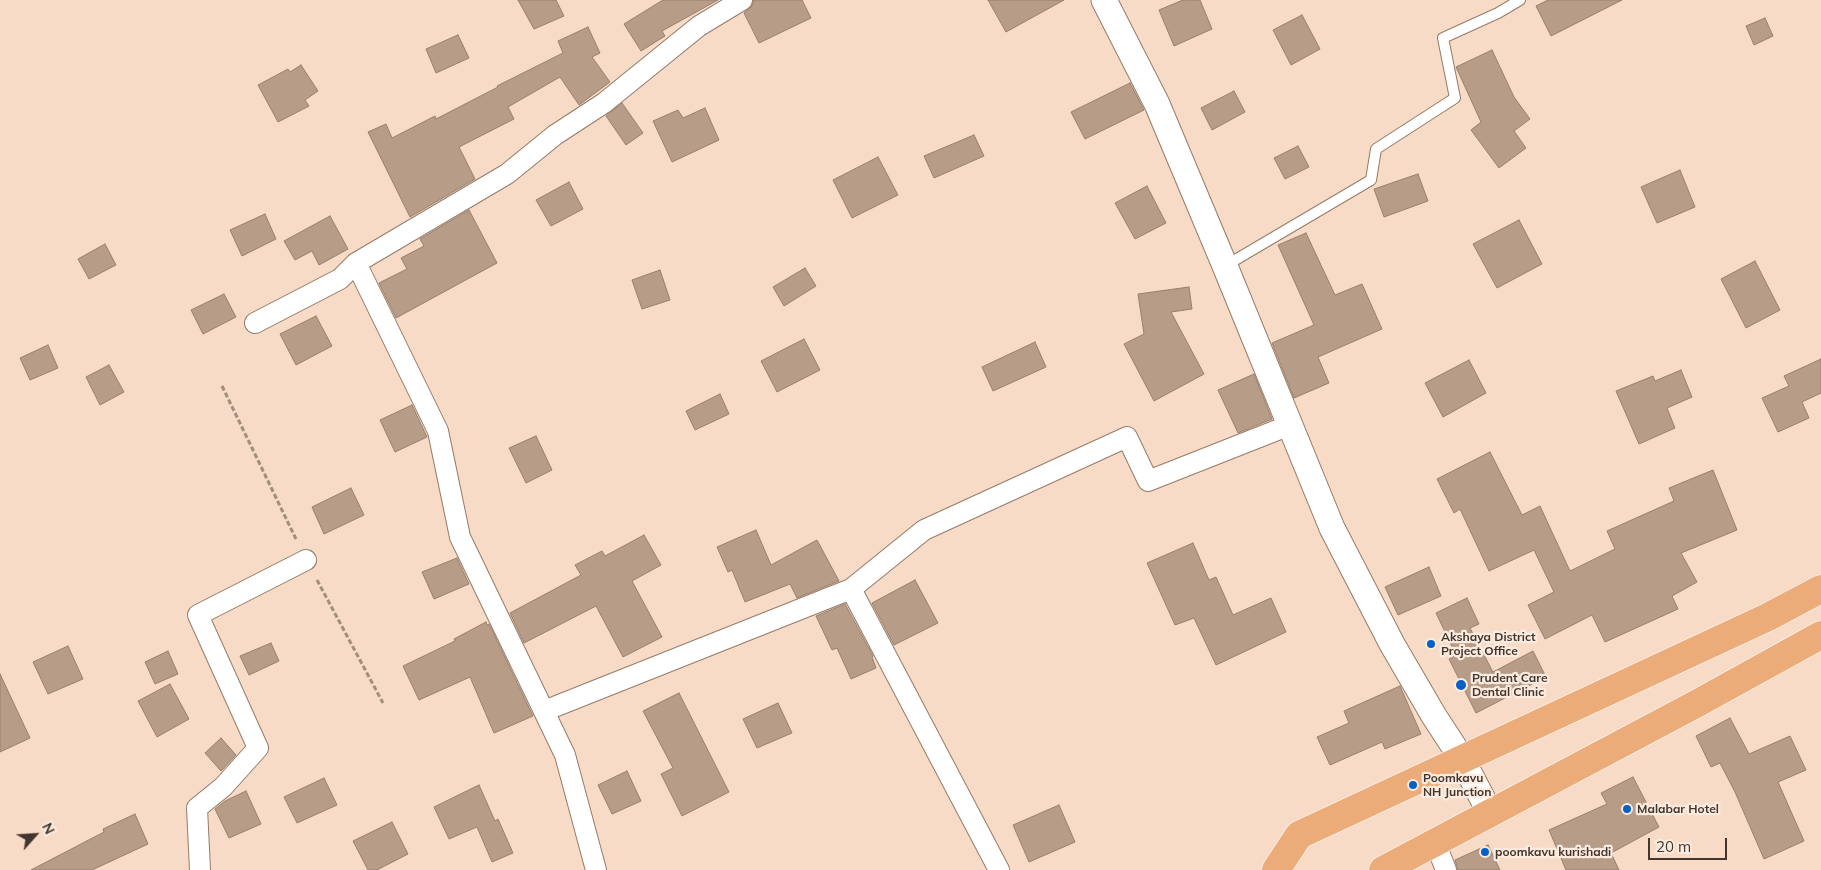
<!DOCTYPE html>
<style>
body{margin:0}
#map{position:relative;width:1821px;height:870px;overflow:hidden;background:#f7dbc6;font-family:Mulish,sans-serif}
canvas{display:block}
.north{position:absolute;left:10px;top:810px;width:50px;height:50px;-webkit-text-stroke:4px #fcebde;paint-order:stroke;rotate:64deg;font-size:14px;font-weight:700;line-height:20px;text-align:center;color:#42372f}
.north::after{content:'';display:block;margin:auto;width:18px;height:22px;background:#42372f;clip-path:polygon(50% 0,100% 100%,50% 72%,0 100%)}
.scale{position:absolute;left:1648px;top:838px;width:79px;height:22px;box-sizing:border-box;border:2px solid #42372f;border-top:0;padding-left:6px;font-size:15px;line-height:18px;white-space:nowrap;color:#42372f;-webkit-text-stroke:4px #fcebde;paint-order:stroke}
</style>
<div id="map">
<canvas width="1821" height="870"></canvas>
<div class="north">N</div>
<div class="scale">20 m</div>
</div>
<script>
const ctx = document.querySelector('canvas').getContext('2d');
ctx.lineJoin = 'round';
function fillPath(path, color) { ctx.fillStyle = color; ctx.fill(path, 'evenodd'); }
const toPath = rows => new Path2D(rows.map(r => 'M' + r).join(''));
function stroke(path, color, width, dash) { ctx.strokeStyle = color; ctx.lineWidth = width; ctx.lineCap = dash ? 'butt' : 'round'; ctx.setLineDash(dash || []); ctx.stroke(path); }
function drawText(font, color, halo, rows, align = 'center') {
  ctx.font = font + ' Mulish,sans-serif'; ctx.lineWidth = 4.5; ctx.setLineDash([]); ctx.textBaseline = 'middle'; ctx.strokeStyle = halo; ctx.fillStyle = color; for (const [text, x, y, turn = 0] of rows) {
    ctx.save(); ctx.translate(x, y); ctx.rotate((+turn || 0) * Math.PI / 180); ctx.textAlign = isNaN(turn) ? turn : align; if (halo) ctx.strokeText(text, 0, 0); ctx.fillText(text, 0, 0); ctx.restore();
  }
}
const building = toPath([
 [518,0,556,0,564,16,534,29,518,0],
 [663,0,718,0,662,31,665,36,641,51,624,24,663,0],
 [754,0,802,0,811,18,759,43,744,13,752,6,754,0],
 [988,0,1064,0,1006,32,988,0],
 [1183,0,1200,0,1212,29,1174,46,1159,10,1183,0],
 [1548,0,1622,0,1551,36,1536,6,1548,0],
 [1302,15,1320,49,1291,65,1273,30,1302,15],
 [1765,18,1773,36,1754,45,1746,26,1765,18],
 [588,27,600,53,592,57,610,82,579,105,560,77,508,107,514,119,459,147,475,179,410,217,368,132,386,124,392,138,435,116,436,119,498,87,497,86,563,53,558,41,588,27],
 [458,35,469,58,436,73,426,49,458,35],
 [1492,50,1514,97,1530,119,1514,131,1526,148,1499,168,1471,130,1481,122,1456,67,1492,50],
 [301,65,318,91,305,100,309,106,278,122,258,85,288,69,290,72,301,65],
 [1130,83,1144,110,1085,139,1071,112,1130,83],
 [1234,91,1245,112,1212,130,1201,108,1234,91],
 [622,103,643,133,626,145,606,116,622,103],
 [705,108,719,140,672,162,653,121,678,110,683,118,705,108],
 [974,135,984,156,934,178,924,156,974,135],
 [1298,146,1309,167,1285,179,1274,158,1298,146],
 [878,157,898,195,852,218,833,180,878,157],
 [1680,170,1695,207,1657,223,1641,187,1680,170],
 [1418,174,1428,201,1384,217,1374,189,1418,174],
 [569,182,583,209,551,226,536,200,569,182],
 [1147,186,1166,223,1135,239,1115,203,1147,186],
 [469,210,497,263,396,318,379,283,407,269,401,258,424,246,420,239,469,210],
 [265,214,276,239,242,256,230,230,265,214],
 [330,216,348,249,319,265,312,251,295,260,284,241,330,216],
 [1519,220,1542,264,1497,288,1473,244,1519,220],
 [1306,233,1335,295,1362,284,1382,329,1318,357,1329,383,1294,398,1272,343,1314,325,1278,245,1306,233],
 [105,244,116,265,89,279,78,259,105,244],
 [1755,261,1780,310,1746,328,1721,279,1755,261],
 [805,268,816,286,784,306,773,287,805,268],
 [660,270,670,300,642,309,632,280,660,270],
 [1189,287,1192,309,1171,312,1204,374,1154,401,1124,344,1144,334,1138,294,1189,287],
 [224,294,236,317,203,334,191,310,224,294],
 [316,316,332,346,296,365,280,334,316,316],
 [804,339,820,370,777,392,761,361,804,339],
 [1035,342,1046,367,993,391,982,367,1035,342],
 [48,345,58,368,30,380,20,358,48,345],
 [1821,359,1821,393,1802,402,1809,418,1778,432,1762,398,1789,386,1784,376,1821,359],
 [1469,360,1486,393,1443,417,1425,383,1469,360],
 [109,365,124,392,100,405,86,377,109,365],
 [1681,370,1692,397,1667,408,1675,428,1639,444,1616,391,1653,376,1655,381,1681,370],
 [1254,374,1272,419,1238,433,1218,390,1254,374],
 [720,394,729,414,695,430,686,411,720,394],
 [412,405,427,437,395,452,380,420,412,405],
 [536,436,552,470,526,483,509,448,536,436],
 [1490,452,1522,515,1540,506,1570,571,1615,549,1607,531,1674,501,1669,488,1713,470,1737,530,1681,553,1697,582,1672,596,1678,609,1605,642,1592,615,1545,639,1528,605,1554,592,1534,550,1489,571,1460,509,1454,513,1437,479,1490,452],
 [351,488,364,515,324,534,312,507,351,488],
 [756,530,771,565,817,540,839,581,797,598,790,584,745,602,732,570,728,572,717,547,756,530],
 [644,535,661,565,632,581,662,637,623,657,596,606,524,643,510,613,581,575,575,565,602,551,605,556,644,535],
 [1193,543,1209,580,1216,577,1233,615,1271,598,1286,632,1216,665,1194,618,1175,625,1147,563,1193,543],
 [457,558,469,584,434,599,422,572,457,558],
 [1429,567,1441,596,1398,615,1385,587,1429,567],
 [915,580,938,623,894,645,872,603,915,580],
 [1467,598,1479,624,1470,628,1493,672,1533,651,1546,677,1476,713,1449,659,1456,655,1436,613,1467,598],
 [845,604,873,656,872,657,876,668,851,679,837,648,832,650,816,616,845,604],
 [486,622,487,625,489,624,533,716,494,733,470,677,419,700,403,666,455,641,454,639,486,622],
 [271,643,279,661,249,675,240,656,271,643],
 [68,646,83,679,48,694,33,662,68,646],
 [168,651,178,674,155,684,145,662,168,651],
 [0,674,30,738,0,752,0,674],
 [170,684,189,719,157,737,138,701,170,684],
 [1400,686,1421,734,1385,749,1382,742,1330,765,1317,737,1349,723,1344,711,1400,686],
 [679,693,729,792,682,816,661,774,673,768,643,711,679,693],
 [778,703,792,733,757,748,743,719,778,703],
 [1730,718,1749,754,1790,736,1806,770,1778,782,1804,841,1764,859,1735,792,1720,763,1711,767,1696,736,1730,718],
 [221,738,236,755,221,771,205,753,221,738],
 [627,771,641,801,612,814,598,785,627,771],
 [1633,777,1659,827,1611,853,1619,870,1566,870,1549,830,1607,804,1601,793,1633,777],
 [324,778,337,805,297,823,284,797,324,778],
 [479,785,495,821,498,819,513,853,492,862,477,827,449,839,434,807,479,785],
 [246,791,261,824,229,838,215,809,225,801,246,791],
 [1059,805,1075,842,1029,862,1013,825,1059,805],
 [135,814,148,844,92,870,31,870,104,832,103,829,135,814],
 [392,822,408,854,377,870,368,870,353,841,392,822],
 [1488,845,1500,870,1458,870,1455,860,1488,845]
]);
fillPath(building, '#b79c88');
stroke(building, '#997f6c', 1);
const service = toPath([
 [1225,266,1371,180,1376,149,1455,98,1443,38,1498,13,1520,0]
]);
const minor = toPath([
 [356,263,438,431,460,537,565,755,596,870],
 [255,323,340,279,356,263,507,174,555,135,604,103,699,26,742,0],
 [851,589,999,870],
 [544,711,851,589,924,530,1127,437,1148,481,1290,425],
 [1435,842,1446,870],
 [200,870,197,808,223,787,258,748,198,615,306,560]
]);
const tertiary = toPath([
 [1104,0,1157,104,1225,266,1332,528,1392,644,1434,716,1462,759,1490,813]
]);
const trunk = toPath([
 [1276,870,1299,835,1768,617,1821,589],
 [1383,870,1696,704,1821,635]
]);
stroke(service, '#947b68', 12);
stroke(minor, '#947b68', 22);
stroke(tertiary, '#947b68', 27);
stroke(trunk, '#fff', 29);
stroke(toPath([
 [222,386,296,539],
 [317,580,383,703]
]), '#a28e7f', 3, [5, 2.5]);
stroke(service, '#fff', 10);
stroke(minor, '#fff', 20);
stroke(tertiary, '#fff', 25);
stroke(trunk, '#ecac7a', 28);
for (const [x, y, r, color] of [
 [1431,644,5,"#0461ca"],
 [1461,685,6,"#0461ca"],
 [1413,785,5,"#0461ca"],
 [1627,809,5,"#0461ca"],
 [1485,852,5,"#0461ca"]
]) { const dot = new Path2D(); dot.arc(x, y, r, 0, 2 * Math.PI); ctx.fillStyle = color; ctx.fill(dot); stroke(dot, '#fcebde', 2); }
drawText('bold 12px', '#42372f', '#fcebde', [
 ["Akshaya District",1441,637],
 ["Project Office",1441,651],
 ["Prudent Care",1472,678],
 ["Dental Clinic",1472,692],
 ["Poomkavu",1423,778],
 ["NH Junction",1423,792],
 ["Malabar Hotel",1637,809],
 ["poomkavu kurishadi",1495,852]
], 'left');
</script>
